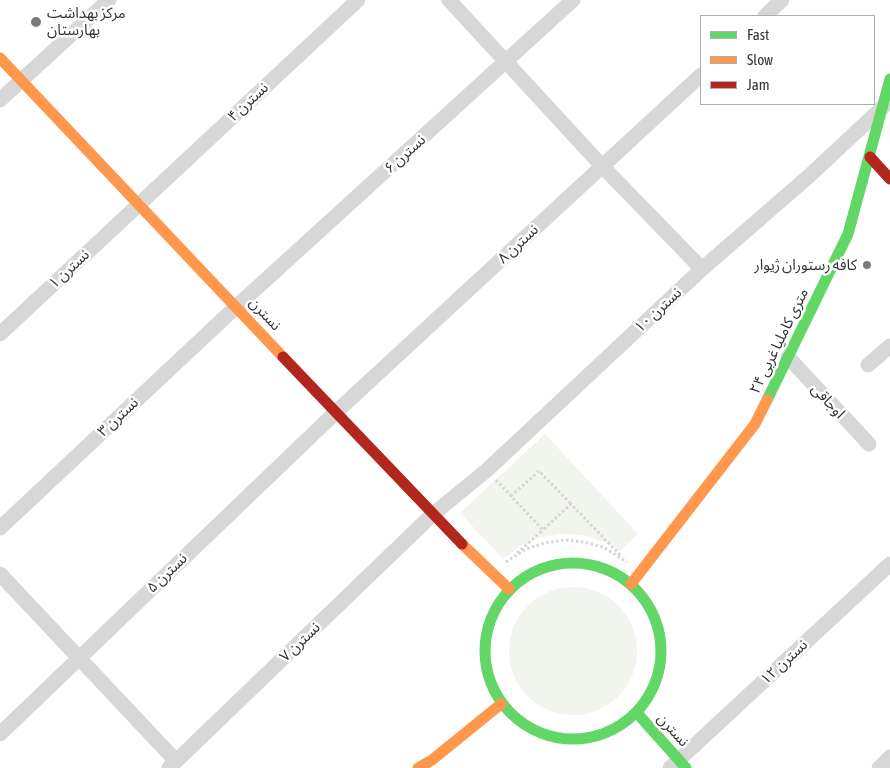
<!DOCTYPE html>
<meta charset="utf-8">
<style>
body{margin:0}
#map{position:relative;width:890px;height:768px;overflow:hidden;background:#fff;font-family:"Asap Condensed",sans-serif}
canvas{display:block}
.legend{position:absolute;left:700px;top:15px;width:175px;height:90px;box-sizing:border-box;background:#fff;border:1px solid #adadad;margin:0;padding:6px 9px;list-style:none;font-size:15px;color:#333}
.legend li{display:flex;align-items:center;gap:10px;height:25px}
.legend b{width:25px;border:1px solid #adadad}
</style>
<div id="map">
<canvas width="890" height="768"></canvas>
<ul class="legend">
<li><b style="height:6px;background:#63d668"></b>Fast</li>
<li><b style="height:6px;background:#ff974d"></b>Slow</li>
<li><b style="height:6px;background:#b3261e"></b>Jam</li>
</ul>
</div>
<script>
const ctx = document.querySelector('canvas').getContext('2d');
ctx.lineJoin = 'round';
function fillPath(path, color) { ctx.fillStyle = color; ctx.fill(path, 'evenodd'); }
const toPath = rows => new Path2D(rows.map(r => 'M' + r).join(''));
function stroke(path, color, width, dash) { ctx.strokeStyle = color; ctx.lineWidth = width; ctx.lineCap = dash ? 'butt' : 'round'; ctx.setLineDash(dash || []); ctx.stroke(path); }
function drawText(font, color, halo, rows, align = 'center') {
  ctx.font = font + ' "Asap Condensed","Noto Sans Arabic",sans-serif'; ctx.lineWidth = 5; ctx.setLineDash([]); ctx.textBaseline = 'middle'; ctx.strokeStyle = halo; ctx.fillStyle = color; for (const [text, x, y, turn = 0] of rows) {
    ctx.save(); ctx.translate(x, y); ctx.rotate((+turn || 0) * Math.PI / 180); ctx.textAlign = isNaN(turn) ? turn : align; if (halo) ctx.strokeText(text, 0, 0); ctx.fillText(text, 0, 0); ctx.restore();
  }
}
fillPath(toPath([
 [545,434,638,534,620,551,602,541,581,535,560,534,540,538,520,546,503,559,460,513],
 '509 651a64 64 0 1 1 128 0a64 64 0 1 1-128 0Z'
]), '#f1f5ed');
stroke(toPath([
 [496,480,543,530,571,504,621,556],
 [511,496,539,471,571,504],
 [517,553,543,530],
 [506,562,526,549,545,543,565,540,584,542,603,547,627,562]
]), '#d6d6d6', 3, [2.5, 2.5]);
stroke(toPath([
 [449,0,602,166,702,269],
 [765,16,782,0],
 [0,100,109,0],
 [0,334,358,0],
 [788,357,869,444],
 [868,365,890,346],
 [0,528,237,306,573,0],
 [0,574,176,761],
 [0,734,335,413,701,75],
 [169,768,432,515,487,470,702,269,809,176,883,107],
 [670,768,890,564],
 [879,768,890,757]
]), '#d7d7d7', 15);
stroke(toPath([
 [767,400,848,234,890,79],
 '485 651a88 88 0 1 1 176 0a88 88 0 1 1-176 0Z',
 [637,713,686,768]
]), '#63d668', 11);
stroke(toPath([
 [0,58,283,357],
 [462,544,509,589],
 [631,584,755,424,767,400],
 [418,768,432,760,501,704]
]), '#ff974d', 11);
stroke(toPath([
 [870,157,890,179],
 [283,357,462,544]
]), '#b3261e', 11);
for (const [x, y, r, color] of [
 [36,22,6,"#7a7a7a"],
 [867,265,5,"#7a7a7a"]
]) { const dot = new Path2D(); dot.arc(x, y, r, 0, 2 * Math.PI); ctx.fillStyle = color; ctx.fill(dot); stroke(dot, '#fff', 2); }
drawText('15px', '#333', '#fff', [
 ["مرکز بهداشت",47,13],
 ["بهارستان",47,30],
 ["کافه رستوران ژیوار",857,265,"right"]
], 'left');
drawText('15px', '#333', '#fff', [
 ["نسترن ۴",248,102,-43],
 ["نسترن ۶",405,154,-42],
 ["نسترن ۸",518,244,-43],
 ["نسترن ۱",69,269,-43],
 ["نسترن ۱۰",658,310,-43],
 ["نسترن",265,314,47],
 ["۲۴ متری کاملیا غربی",779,341,-64],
 ["اوجاقی",828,401,47],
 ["نسترن ۳",118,417,-43],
 ["نسترن ۵",167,573,-44],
 ["نسترن ۷",300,642,-44],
 ["نسترن ۱۲",784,662,-43],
 ["نسترن",673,730,48]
]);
</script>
